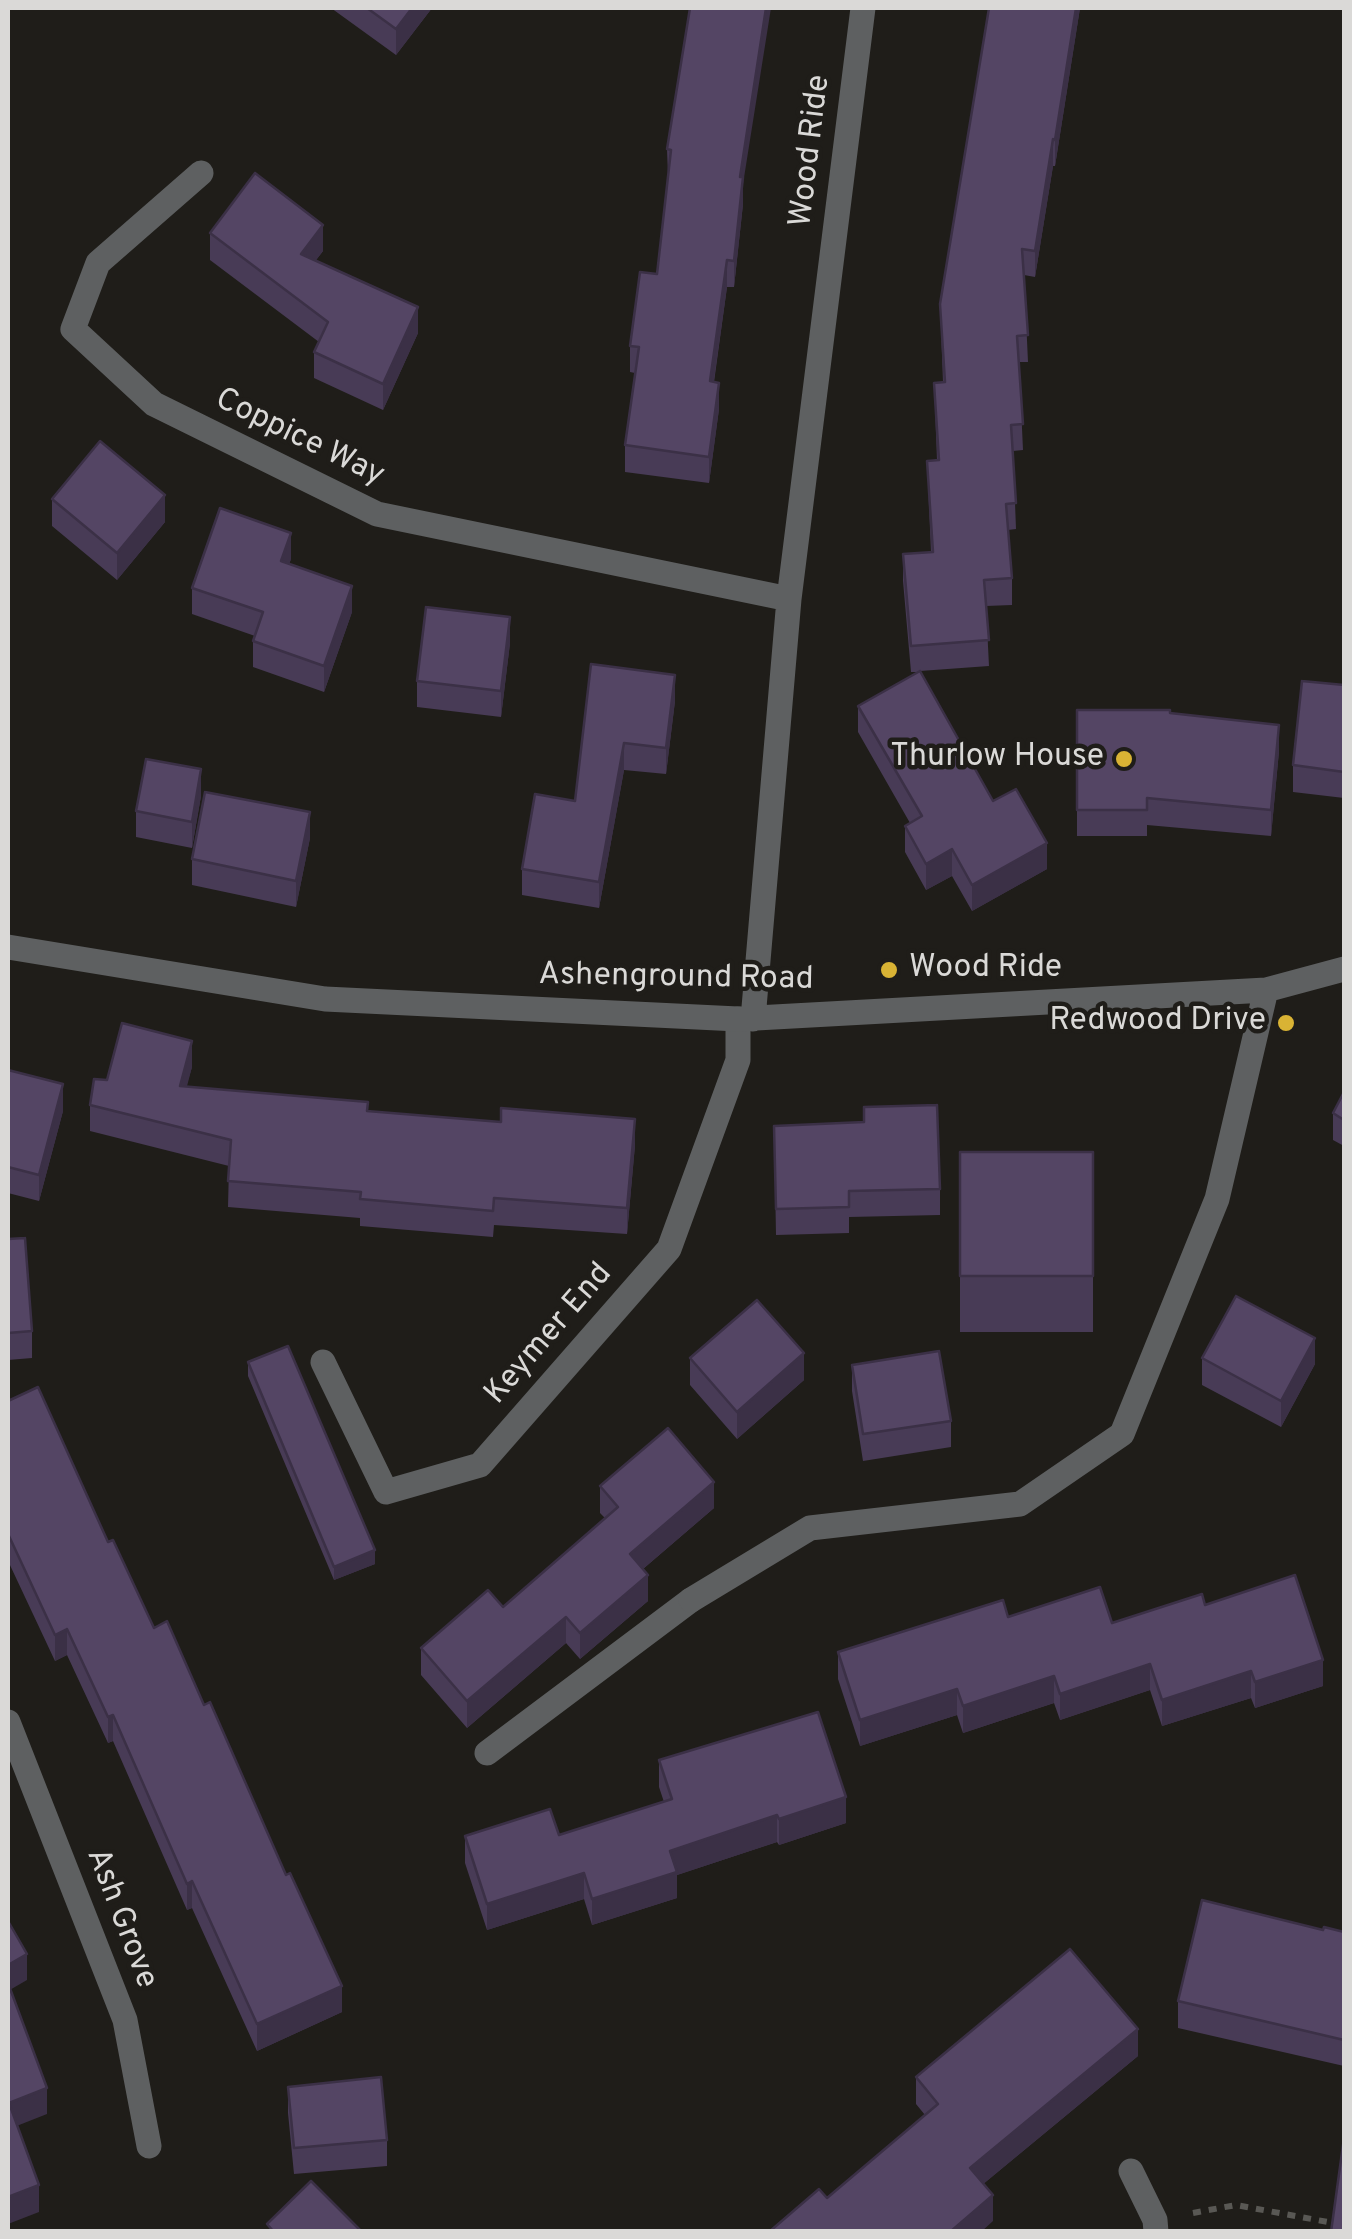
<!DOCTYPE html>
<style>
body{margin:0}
#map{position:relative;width:1352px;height:2239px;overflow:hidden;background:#1f1d19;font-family:Overpass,sans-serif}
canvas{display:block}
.frame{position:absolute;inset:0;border:10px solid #dad9d7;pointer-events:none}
</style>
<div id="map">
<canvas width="1352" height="2239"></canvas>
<div class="frame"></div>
</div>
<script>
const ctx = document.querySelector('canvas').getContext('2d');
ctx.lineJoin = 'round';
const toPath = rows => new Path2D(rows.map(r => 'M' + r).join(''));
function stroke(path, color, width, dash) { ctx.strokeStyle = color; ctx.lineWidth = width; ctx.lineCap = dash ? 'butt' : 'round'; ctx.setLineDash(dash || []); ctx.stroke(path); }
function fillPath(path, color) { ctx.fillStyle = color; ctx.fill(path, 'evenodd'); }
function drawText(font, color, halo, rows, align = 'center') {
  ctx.font = font + ' Overpass,sans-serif'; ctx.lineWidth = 9; ctx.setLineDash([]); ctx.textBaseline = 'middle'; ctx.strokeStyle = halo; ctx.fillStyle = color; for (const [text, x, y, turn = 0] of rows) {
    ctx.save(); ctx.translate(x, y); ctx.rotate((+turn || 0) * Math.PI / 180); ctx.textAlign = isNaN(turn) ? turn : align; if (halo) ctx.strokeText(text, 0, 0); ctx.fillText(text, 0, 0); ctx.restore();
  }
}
stroke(toPath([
 [1193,2213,1236,2205,1344,2225]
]), '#595854', 6, [8, 8]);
stroke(toPath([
 [323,1362,386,1492,480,1465,669,1249,738,1060,738,1019],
 [487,1753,691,1600]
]), '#5e6061', 25);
stroke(toPath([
 [201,173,98,263,73,329,154,404,377,514,789,599],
 [8,947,325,999,738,1019,1266,990,1344,969],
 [753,1019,789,599,863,8],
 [691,1600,810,1528,1020,1504,1122,1434,1217,1199,1266,990],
 [8,1722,125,2020,149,2146],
 [1131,2171,1155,2220,1156,2232]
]), '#5e6061', 25);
fillPath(toPath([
 [331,8,432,8,396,55],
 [690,8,743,184,743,204,734,287,727,287,714,382,719,409,709,483,625,472,625,445,635,373,630,372,630,346,657,274,668,176,667,149],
 [989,8,1080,8,1055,166,1053,166,1035,277,1024,275,1028,362,1019,362,1023,450,1013,451,1016,529,1008,530,1012,578,1012,605,986,606,989,666,920,671,993,801,1047,869,972,911,952,876,926,890,905,852,905,826,910,823,858,732,858,706,918,672,911,672,903,581,903,554,931,552,927,461,937,460,934,383,943,382,940,304],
 [210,233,323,251,316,260,418,333,383,410,314,378,314,352,319,342,210,260],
 [52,499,165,522,117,580,52,526],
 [291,559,289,564,352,612,324,692,253,667,253,641,255,636,192,614,192,588],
 [510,643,501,717,417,707,417,681],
 [591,664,675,701,666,774,624,770,599,908,522,895,522,869,575,801],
 [1344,685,1344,798,1293,792,1293,765],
 [1077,710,1170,713,1279,751,1271,836,1147,825,1147,836,1077,836],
 [201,796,192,848,136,837,136,811],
 [310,838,296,907,192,885,192,859],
 [192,1067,186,1087,635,1145,627,1234,494,1225,493,1237,360,1226,360,1218,228,1207,229,1166,90,1131,90,1105,107,1080],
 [8,1070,63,1111,39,1201,8,1193],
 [1344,1092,1344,1146,1333,1140,1333,1113],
 [774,1126,940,1189,940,1215,849,1217,849,1233,776,1235],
 [960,1152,1093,1152,1093,1332,960,1332],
 [8,1239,32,1331,32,1358,8,1360],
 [690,1358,804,1380,737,1439,690,1385],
 [1202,1358,1315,1364,1281,1427,1202,1385],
 [248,1362,375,1564,334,1580,248,1376],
 [852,1365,951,1421,951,1447,863,1461,852,1391],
 [8,1401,108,1542,154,1628,342,2012,257,2051,192,1908,187,1910,113,1741,108,1743,67,1655,55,1661,9,1563],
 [600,1486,714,1508,643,1569,648,1601,580,1659,566,1643,467,1728,421,1675,421,1648,503,1607,605,1518,600,1513],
 [1205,1605,1323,1686,1255,1708,1251,1698,1162,1726,1150,1690,1060,1720,1054,1703,963,1733,957,1715,860,1746,838,1679,838,1652,1008,1617,1112,1623],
 [659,1760,846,1823,779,1845,777,1842,677,1875,677,1898,592,1925,584,1899,487,1930,465,1863,465,1836,559,1835,664,1802,659,1787],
 [1323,1930,1344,1932,1344,2066,1178,2028,1178,2001],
 [1138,2056,983,2184,993,2221,827,2198,925,2115,916,2104,916,2077],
 [288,2087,387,2140,387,2166,294,2174,288,2113]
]), '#483b56');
fillPath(toPath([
 [412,8,432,8,396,55,396,29],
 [766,8,771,8,743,184,743,204,734,287,734,261,740,177],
 [1076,8,1080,8,1055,166,1055,140],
 [1053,139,1053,166,1035,277,1035,251],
 [323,225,323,251,301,280,301,254],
 [727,260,727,287,710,408,710,381],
 [418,307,418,333,383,410,383,384],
 [719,383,719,409,709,483,709,457],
 [165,495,165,522,117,580,117,553],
 [291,533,291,559,281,587,281,561],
 [352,586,352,612,324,692,324,666],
 [510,617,510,643,501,717,501,691],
 [675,675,675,701,666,774,666,748],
 [1279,725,1279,751,1271,836,1271,810],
 [624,743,624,770,599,908,599,882],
 [201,769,201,796,192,848,192,822],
 [310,812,310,838,296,907,296,881],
 [1047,843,1047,869,972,911,972,885],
 [952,849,952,876,926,890,926,864],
 [192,1041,192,1067,180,1113,180,1086],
 [63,1084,63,1111,39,1201,39,1175],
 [635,1119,635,1145,627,1234,627,1208],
 [1315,1338,1315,1364,1281,1427,1281,1401],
 [804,1353,804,1380,737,1439,737,1412],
 [714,1482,714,1508,630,1580,630,1554],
 [9,1536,9,1563,8,1563,8,1537],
 [375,1550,375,1564,334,1580,334,1567],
 [648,1575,648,1601,580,1659,580,1633],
 [566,1617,566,1643,467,1728,467,1701],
 [67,1629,67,1655,55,1661,55,1635],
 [1323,1660,1323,1686,1255,1708,1255,1682],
 [1150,1664,1150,1690,1060,1720,1060,1694],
 [1251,1671,1251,1698,1162,1726,1162,1700],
 [1054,1676,1054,1703,963,1733,963,1706],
 [957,1689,957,1715,860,1746,860,1720],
 [113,1715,113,1741,108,1743,108,1717],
 [846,1797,846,1823,779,1845,779,1819],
 [777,1815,777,1842,677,1875,677,1898,592,1925,592,1899,670,1851],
 [584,1873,584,1899,487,1930,487,1904],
 [192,1881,192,1908,187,1910,187,1884],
 [27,1954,27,1980,8,1991,8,1965],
 [342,1986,342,2012,257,2051,257,2024],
 [1138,2029,1138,2056,970,2195,970,2168],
 [47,2088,47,2114,9,2129,9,2103],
 [39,2185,39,2212,8,2224,8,2197],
 [993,2195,993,2221,981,2232,950,2232]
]), '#3b3046');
const building = toPath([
 [367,8,412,8,396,29,367,8],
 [690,8,766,8,740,177,743,177,734,261,727,260,710,381,719,383,709,457,625,445,639,347,630,346,640,272,657,274,671,150,667,149,690,8],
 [989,8,1076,8,1055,140,1053,139,1035,251,1022,249,1028,335,1017,336,1023,424,1011,425,1016,503,1006,504,1012,578,984,580,989,640,911,646,903,554,933,552,927,461,939,460,934,383,945,382,940,304,989,8],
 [255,173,323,225,301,254,418,307,383,384,314,352,328,322,210,233,255,173],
 [100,441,165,495,117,553,52,499,100,441],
 [220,508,291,533,281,561,352,586,324,666,253,641,263,612,192,588,220,508],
 [426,607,510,617,501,691,417,681,426,607],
 [591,664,675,675,666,748,624,743,599,882,522,869,535,794,575,801,591,664],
 [920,671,993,801,1016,789,1047,843,972,885,952,849,926,864,905,826,922,816,858,706,920,671],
 [1302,681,1344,685,1344,772,1293,765,1302,681],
 [1077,710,1170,710,1170,713,1279,725,1271,810,1147,798,1147,810,1077,810,1077,710],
 [146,759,201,769,192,822,136,811,146,759],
 [205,792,310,812,296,881,192,859,205,792],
 [122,1023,192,1041,180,1086,368,1102,367,1111,501,1122,501,1108,635,1119,627,1208,494,1198,493,1211,360,1199,361,1192,228,1181,231,1140,90,1105,94,1079,107,1080,122,1023],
 [8,1070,63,1084,39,1175,8,1167,8,1070],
 [1344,1092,1344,1120,1333,1113,1344,1092],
 [937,1105,940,1189,849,1191,849,1207,776,1209,774,1126,864,1122,864,1107,937,1105],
 [960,1152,1093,1152,1093,1276,960,1276,960,1152],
 [25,1238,32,1331,8,1333,8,1239,25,1238],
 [1236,1296,1315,1338,1281,1401,1202,1358,1236,1296],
 [757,1300,804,1353,737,1412,690,1358,757,1300],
 [288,1346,375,1550,334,1567,248,1362,288,1346],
 [939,1351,951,1421,863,1434,852,1365,939,1351],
 [38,1387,108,1542,113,1540,154,1628,167,1621,204,1705,210,1702,286,1875,290,1873,342,1986,257,2024,192,1881,187,1884,113,1715,108,1717,67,1629,55,1635,9,1536,8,1537,8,1401,38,1387],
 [668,1428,714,1482,630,1554,648,1575,580,1633,566,1617,467,1701,421,1648,488,1590,503,1607,618,1507,600,1486,668,1428],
 [1295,1575,1323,1660,1255,1682,1251,1671,1162,1700,1150,1664,1060,1694,1054,1676,963,1706,957,1689,860,1720,838,1652,1003,1600,1008,1617,1100,1587,1112,1623,1202,1594,1205,1605,1295,1575],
 [818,1712,846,1797,779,1819,777,1815,670,1851,677,1872,592,1899,584,1873,487,1904,465,1836,550,1809,559,1835,672,1799,659,1760,818,1712],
 [1202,1900,1323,1930,1324,1927,1344,1932,1344,2040,1178,2001,1202,1900],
 [8,1921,27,1954,8,1965,8,1921],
 [1070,1949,1138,2029,970,2168,993,2195,950,2232,769,2232,819,2189,827,2198,938,2104,916,2077,1070,1949],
 [8,1983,47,2088,9,2103,39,2185,8,2197,8,1983],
 [381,2077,387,2140,294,2148,288,2087,381,2077],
 [1344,2138,1344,2232,1331,2232,1344,2138],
 [311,2181,362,2232,274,2232,267,2224,311,2181]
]);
fillPath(building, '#544564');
stroke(building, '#3b3046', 2.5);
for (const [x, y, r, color] of [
 [1124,759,10,"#d9b334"],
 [889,970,10,"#d9b334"],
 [1286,1023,10,"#d9b334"]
]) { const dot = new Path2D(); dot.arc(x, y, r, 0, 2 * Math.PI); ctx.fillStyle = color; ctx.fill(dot); stroke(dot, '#1f1d19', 4); }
drawText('32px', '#dad9d7', '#1f1d19', [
 ["Wood Ride",812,151,-83],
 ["Coppice Way",299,439,26],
 ["Ashenground Road",676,979,1],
 ["Keymer End",550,1335,-49],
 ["Ash Grove",120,1919,69]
]);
drawText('32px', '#dad9d7', '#1f1d19', [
 ["Thurlow House",1104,759],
 ["Wood Ride",909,970,"left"],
 ["Redwood Drive",1266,1023]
], 'right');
</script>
